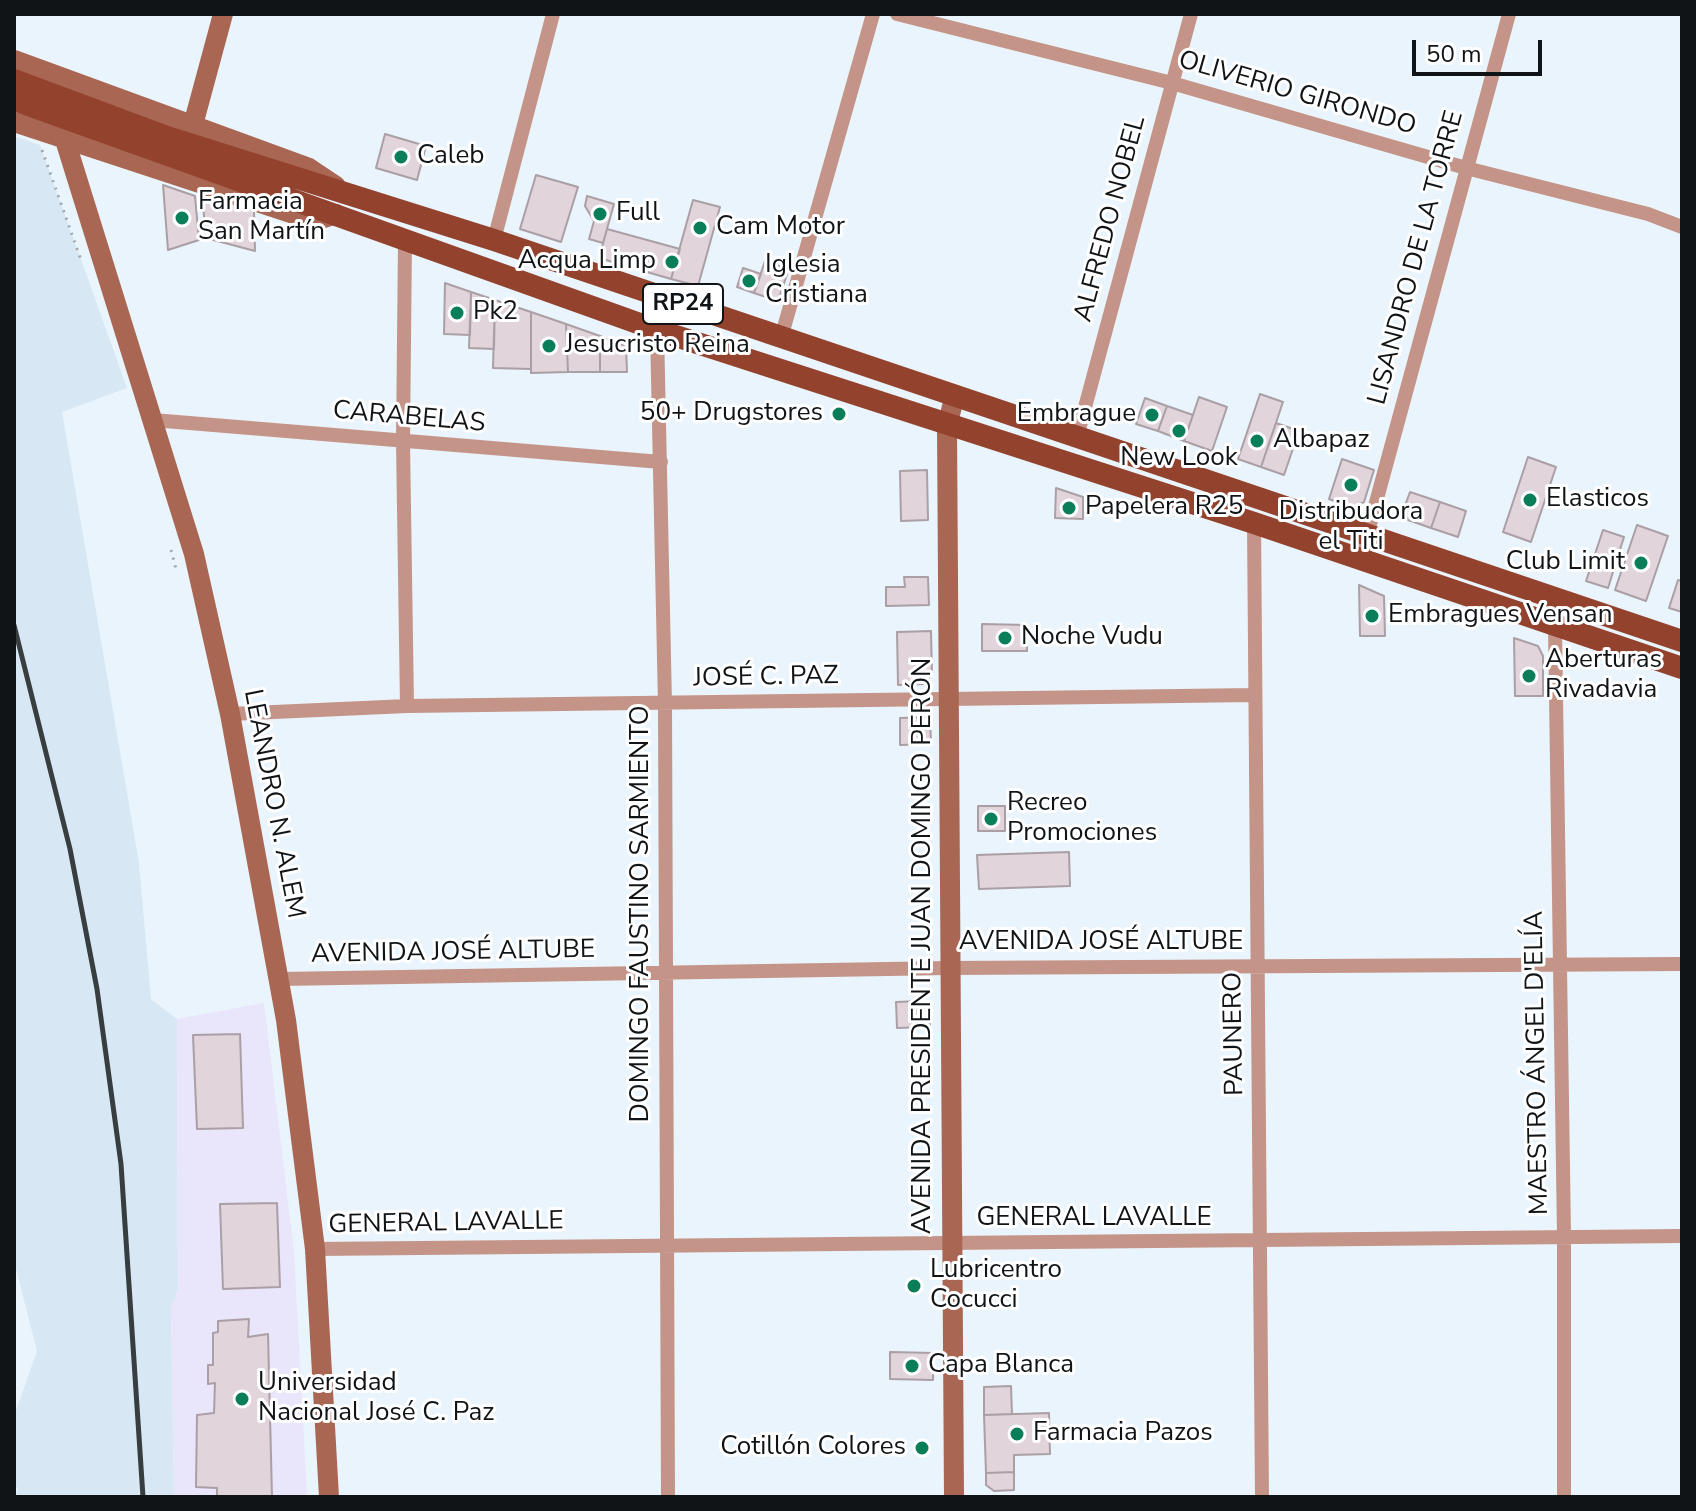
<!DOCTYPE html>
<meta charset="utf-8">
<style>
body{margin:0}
#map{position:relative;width:1696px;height:1511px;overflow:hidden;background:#eaf4fc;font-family:"Nunito Sans",sans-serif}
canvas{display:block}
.frame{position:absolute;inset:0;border:16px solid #101416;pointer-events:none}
.scale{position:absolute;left:1412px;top:40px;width:130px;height:36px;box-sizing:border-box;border:4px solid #101416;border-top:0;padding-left:10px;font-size:24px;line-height:28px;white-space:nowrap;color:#101416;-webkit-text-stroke:6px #fff;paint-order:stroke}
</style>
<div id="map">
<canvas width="1696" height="1511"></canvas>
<div class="frame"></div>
<div class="scale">50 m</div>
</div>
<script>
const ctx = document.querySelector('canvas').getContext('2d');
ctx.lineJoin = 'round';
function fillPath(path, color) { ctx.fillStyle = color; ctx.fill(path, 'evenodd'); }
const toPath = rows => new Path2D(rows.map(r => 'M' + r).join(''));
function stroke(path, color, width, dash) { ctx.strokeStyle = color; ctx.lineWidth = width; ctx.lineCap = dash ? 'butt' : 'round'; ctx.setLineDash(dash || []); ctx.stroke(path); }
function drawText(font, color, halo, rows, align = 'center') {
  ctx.font = font + ' "Nunito Sans",sans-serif'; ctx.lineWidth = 6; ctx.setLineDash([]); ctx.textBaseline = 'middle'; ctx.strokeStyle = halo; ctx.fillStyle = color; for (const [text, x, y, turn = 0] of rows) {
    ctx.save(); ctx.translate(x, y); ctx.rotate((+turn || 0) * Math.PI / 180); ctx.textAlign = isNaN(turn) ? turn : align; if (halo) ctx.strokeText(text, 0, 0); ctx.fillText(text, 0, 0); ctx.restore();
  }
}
fillPath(toPath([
 [14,136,40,145,127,388,62,412,139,863,151,999,177,1019,178,1290,171,1308,174,1497,15,1497,18,1488,14,1486,14,1416,37,1351,14,1261]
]), '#d7e8f4');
fillPath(toPath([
 [264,1003,294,1252,307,1497,174,1497,171,1308,178,1290,177,1019]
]), '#e9e5fb');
const building = toPath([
 [385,134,426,146,417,180,376,168,385,134],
 [536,175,578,187,561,242,520,229,536,175],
 [163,185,195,196,199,240,168,250,163,185],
 [202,194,254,211,255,251,206,238,202,194],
 [587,196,614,204,603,243,589,239,594,221,585,206,587,196],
 [693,200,720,207,698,286,671,279,693,200],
 [607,229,680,249,671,279,599,258,607,229],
 [765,261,789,269,778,301,754,293,765,261],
 [743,268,761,274,754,293,737,287,743,268],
 [445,283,471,292,470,335,444,334,445,283],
 [471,292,495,300,494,349,469,348,471,292],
 [495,300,531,312,531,369,493,368,495,300],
 [531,312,566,324,568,372,531,373,531,312],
 [566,324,600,336,600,372,568,372,566,324],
 [600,336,626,346,627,372,600,372,600,336],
 [1260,394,1283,402,1261,467,1238,459,1260,394],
 [1199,397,1227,407,1212,451,1184,441,1199,397],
 [1145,398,1167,406,1158,431,1136,424,1145,398],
 [1167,406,1193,415,1184,441,1158,431,1167,406],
 [1276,423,1299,431,1284,475,1261,467,1276,423],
 [1528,457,1556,467,1531,542,1503,532,1528,457],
 [1342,459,1374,470,1364,502,1353,508,1329,499,1342,459],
 [927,470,928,520,901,521,900,471,927,470],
 [1056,488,1083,497,1083,519,1055,518,1056,488],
 [1410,492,1440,502,1431,528,1408,520,1403,511,1410,492],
 [1440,502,1466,511,1458,537,1431,528,1440,502],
 [1637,525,1668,536,1646,601,1615,590,1637,525],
 [1603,530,1624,537,1608,588,1586,581,1603,530],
 [904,577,928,577,929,605,886,606,886,587,905,587,904,577],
 [1678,580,1682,581,1682,612,1669,608,1678,580],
 [1359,585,1384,596,1385,636,1360,636,1359,585],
 [982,624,1027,625,1027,651,982,651,982,624],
 [931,631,932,675,923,684,898,685,897,632,931,631],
 [1514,638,1538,646,1543,656,1543,696,1515,696,1514,638],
 [930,717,931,744,900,745,900,718,930,717],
 [978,806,1005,806,1005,831,978,831,978,806],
 [1069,852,1070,886,979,889,977,855,1069,852],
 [921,1001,929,1010,930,1027,897,1028,896,1002,921,1001],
 [240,1034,243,1128,197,1129,193,1035,240,1034],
 [277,1203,280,1287,223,1289,220,1204,277,1203],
 [249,1319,248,1337,268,1334,272,1497,217,1497,217,1488,196,1487,197,1415,214,1413,215,1383,208,1384,208,1365,213,1365,213,1333,218,1332,218,1321,249,1319],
 [890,1352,934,1353,933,1380,890,1379,890,1352],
 [1011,1386,1012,1414,984,1415,984,1387,1011,1386],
 [1049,1413,1050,1454,1014,1455,1014,1472,986,1473,984,1415,1049,1413],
 [1014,1472,1014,1490,994,1491,986,1485,986,1473,1014,1472]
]);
fillPath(building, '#e1d5db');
stroke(building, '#aa9fa5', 2);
stroke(toPath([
 [42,150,81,260],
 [171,550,177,573]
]), '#a0a8ae', 3, [2, 6]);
stroke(toPath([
 [897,14,1172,83,1466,168,1648,214,1682,227],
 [405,239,403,442,407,706],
 [494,240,553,14],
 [657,330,665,705,668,1497],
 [781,338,873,14],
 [153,420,661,462],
 [1077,437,1191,14],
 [1254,523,1262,1497],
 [1360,561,1509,14],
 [1555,628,1564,1235,1564,1497],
 [230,714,407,706,1255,695],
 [280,979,948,968,1682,964],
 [315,1249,1682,1236]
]), '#c39487', 14);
stroke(toPath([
 [14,60,309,168,336,186],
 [14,122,315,221,336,214],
 [193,125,223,14],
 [65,140,194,554,230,714,286,1020,315,1249,329,1497],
 [954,1497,947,426,955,395]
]), '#a86653', 20);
stroke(toPath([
 [14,80,167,137,494,240,1682,641],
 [14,100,657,330,1254,523,1682,668]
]), '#93432d', 22);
stroke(toPath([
 [14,625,70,849,97,989,121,1164,143,1497]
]), '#383d40', 5);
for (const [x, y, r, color] of [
 [401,157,8,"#0a7d59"],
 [600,214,8,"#0a7d59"],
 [182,218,8,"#0a7d59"],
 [700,228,8,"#0a7d59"],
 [672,262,8,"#0a7d59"],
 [749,281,8,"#0a7d59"],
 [457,313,8,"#0a7d59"],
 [549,346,8,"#0a7d59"],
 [839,414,8,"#0a7d59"],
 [1152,415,8,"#0a7d59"],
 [1179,431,8,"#0a7d59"],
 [1257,441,8,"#0a7d59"],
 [1351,485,8,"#0a7d59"],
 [1530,500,8,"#0a7d59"],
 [1069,508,8,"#0a7d59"],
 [1641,563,8,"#0a7d59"],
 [1372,616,8,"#0a7d59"],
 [1005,638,8,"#0a7d59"],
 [1529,676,8,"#0a7d59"],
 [991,819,8,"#0a7d59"],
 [914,1286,8,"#0a7d59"],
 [912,1366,8,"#0a7d59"],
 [242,1399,8,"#0a7d59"],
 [1017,1434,8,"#0a7d59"],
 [922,1448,8,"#0a7d59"]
]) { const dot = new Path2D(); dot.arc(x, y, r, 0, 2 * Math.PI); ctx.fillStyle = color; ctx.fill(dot); stroke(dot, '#fff', 3); }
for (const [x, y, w] of [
 [683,304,80]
]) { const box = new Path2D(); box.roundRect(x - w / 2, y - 20, w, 40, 6); ctx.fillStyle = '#fff'; ctx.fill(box); stroke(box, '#101416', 2); }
drawText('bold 24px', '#101416', null, [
 ["RP24",683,304]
]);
drawText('26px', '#101416', '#fff', [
 ["OLIVERIO GIRONDO",1297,94,16],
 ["ALFREDO NOBEL",1111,219,-75],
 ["LISANDRO DE LA TORRE",1417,258,-75],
 ["CARABELAS",409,418,5],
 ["JOSÉ C. PAZ",766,678,-1],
 ["LEANDRO N. ALEM",273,804,79],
 ["DOMINGO FAUSTINO SARMIENTO",642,914,-90],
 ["AVENIDA JOSÉ ALTUBE",1101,943],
 ["AVENIDA PRESIDENTE JUAN DOMINGO PERÓN",924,946,-90],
 ["AVENIDA JOSÉ ALTUBE",453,953,-1],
 ["PAUNERO",1235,1034,-91],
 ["MAESTRO ÁNGEL D'ELÍA",1538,1063,-91],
 ["GENERAL LAVALLE",1094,1219],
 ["GENERAL LAVALLE",446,1224,-1]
]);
drawText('26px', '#101416', '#fff', [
 ["Caleb",417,157],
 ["Farmacia",198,203],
 ["San Martín",198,233],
 ["Full",616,214],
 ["Cam Motor",716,228],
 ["Acqua Limp",656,262,"right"],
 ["Iglesia",765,266],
 ["Cristiana",765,296],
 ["Pk2",473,313],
 ["Jesucristo Reina",565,346],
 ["50+ Drugstores",823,414,"right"],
 ["Embrague",1136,415,"right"],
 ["Albapaz",1273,441],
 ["New Look",1179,459,"center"],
 ["Elasticos",1546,500],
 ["Papelera R25",1085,508],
 ["Distribudora",1351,513,"center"],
 ["el Titi",1351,543,"center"],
 ["Club Limit",1625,563,"right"],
 ["Embragues Vensan",1388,616],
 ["Noche Vudu",1021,638],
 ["Aberturas",1545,661],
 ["Rivadavia",1545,691],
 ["Recreo",1007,804],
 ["Promociones",1007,834],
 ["Lubricentro",930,1271],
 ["Cocucci",930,1301],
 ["Capa Blanca",928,1366],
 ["Universidad",258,1384],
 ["Nacional José C. Paz",258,1414],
 ["Farmacia Pazos",1033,1434],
 ["Cotillón Colores",906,1448,"right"]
], 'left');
</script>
